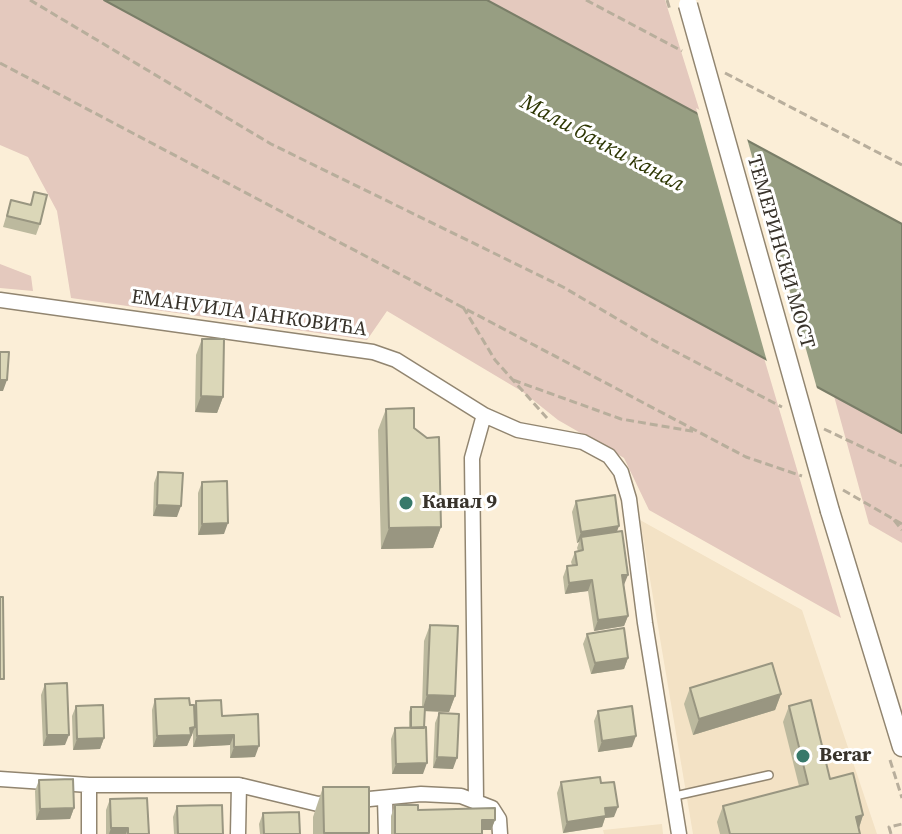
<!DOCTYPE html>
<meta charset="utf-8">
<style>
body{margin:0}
canvas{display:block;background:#fbeed7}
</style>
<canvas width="902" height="834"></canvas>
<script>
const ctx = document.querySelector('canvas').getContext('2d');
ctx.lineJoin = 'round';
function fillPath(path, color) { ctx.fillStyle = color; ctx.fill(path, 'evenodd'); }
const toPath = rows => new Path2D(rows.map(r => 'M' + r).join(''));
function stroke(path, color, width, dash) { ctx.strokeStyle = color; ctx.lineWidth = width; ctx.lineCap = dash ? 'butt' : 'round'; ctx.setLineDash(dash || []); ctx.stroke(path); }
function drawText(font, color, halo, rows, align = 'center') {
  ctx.font = font + ' "Source Serif 4",serif'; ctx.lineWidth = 6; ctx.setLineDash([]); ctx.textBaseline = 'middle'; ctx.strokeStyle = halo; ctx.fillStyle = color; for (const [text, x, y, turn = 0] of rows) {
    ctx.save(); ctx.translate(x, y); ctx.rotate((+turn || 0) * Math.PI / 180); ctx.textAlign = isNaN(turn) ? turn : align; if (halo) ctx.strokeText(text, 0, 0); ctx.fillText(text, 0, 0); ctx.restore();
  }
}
fillPath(toPath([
 [640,520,802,610,877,834,693,834],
 [662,824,663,834,604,834,603,830]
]), '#f3e2c5');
fillPath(toPath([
 [0,0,104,0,764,358,841,618,649,510,624,458,558,420,523,392,387,311,367,340,71,298,57,211,28,157,0,145],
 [487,0,665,0,701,115],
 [0,264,31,276,33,291,0,288],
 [834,396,902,433,902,543,869,524]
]), '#e4c9be');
const water = toPath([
 [104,0,487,0,902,224,902,433,104,0]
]);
fillPath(water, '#979e82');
stroke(water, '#7a7e68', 2);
fillPath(toPath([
 [696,108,746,135,818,392,768,365]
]), '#fbeed7');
const lane = toPath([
 [675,796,769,775]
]);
const street = toPath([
 [0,300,373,352,396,360,484,415,518,430,583,442,609,456,621,472,629,499,645,623,679,834],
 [0,779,89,785,239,785,318,804,421,794,461,796,492,808,499,819,500,834],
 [89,785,89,834],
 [385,799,386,834],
 [476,800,472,458,484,415],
 [238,834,239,785]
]);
const secondary = toPath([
 [830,511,902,747]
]);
stroke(lane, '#918570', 10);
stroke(street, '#918570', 17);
stroke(secondary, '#918570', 21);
stroke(toPath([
 [30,0,271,144,563,287,655,341,782,407],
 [586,0,682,51],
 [667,0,670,10],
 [0,63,746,457,802,476],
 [725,73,902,165],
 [463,307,495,360,547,418],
 [513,380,621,419,697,432],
 [824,429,902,466],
 [843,490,902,524],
 [894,520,902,530],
 [890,760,902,798],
 [891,834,889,827,902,824]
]), '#b8ae9c', 3, [8, 4]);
stroke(lane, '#fff', 7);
stroke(street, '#fff', 14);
stroke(secondary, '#fff', 18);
const secondaryBridge = toPath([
 [688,5,830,511]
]);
stroke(secondaryBridge, '#918570', 21, []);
stroke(secondaryBridge, '#fff', 18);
fillPath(toPath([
 [34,192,40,224,36,235,3,227,11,200,30,205],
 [202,339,223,397,217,413,195,412,196,355],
 [386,409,414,428,441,527,433,548,381,549,378,430],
 [158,472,177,517,153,516,154,483],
 [202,482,224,534,198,535,198,493],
 [576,501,617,532,628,616,624,626,594,631,588,591,565,594,563,577,567,566,572,565,571,562,575,552,578,551,577,548,579,542,577,543,572,512],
 [430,625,455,696,449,712,425,711,423,774,392,774,391,739,395,728,409,728,409,712,411,707,422,707,424,641],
 [587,634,628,658,624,669,591,674,583,644],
 [45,684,65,745,43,746,41,695],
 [690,688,781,694,775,710,693,735,684,704],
 [155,699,194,706,196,701,222,716,255,757,230,758,230,745,193,747,193,733,187,746,153,747,152,710],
 [76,706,104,738,100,749,73,750,72,716],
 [789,706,830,779,863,815,859,828,860,834,720,834,717,822,723,806,799,786,783,722],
 [598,711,632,747,598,752,594,721],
 [439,713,453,769,433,768,435,723],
 [39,780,74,808,70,819,36,820,35,791],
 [561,782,601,783,614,817,605,818,602,827,563,833,557,793],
 [323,787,369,833,369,834,313,834,313,817],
 [110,799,149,834,106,834,106,810],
 [395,805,418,810,495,820,491,830,482,830,482,834,391,834,391,816],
 [177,806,223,834,174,834,173,817],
 [263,813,300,834,260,834,259,824]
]), '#bcb99e');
fillPath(toPath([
 [0,380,7,380,3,391,0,391],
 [201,396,223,397,217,413,195,412],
 [157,505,181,506,177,517,153,516],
 [228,523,224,534,198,535,202,524],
 [619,526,615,537,581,537,579,542,577,543,581,532],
 [441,527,433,548,381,549,389,528],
 [622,575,628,575,624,585],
 [592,580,588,591,565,594,569,583],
 [628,616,624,626,594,631,598,620],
 [628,658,624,669,591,674,595,663],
 [781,694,775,710,693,735,699,719],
 [427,695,455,696,449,712,422,711],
 [195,727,187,746,153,747,157,736],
 [47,735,69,735,65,745,43,746],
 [234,735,230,745,193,747,197,736],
 [636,736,632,747,598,752,602,741],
 [104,738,100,749,73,750,77,739],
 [259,746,255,757,230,758,234,747],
 [437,757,457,758,453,769,433,768],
 [427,763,423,774,392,774,396,764],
 [618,807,614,817,605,818,602,827,563,833,567,822,605,808],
 [74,808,70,819,36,820,40,809],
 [863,815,858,831,856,817],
 [482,820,495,820,491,830,478,830],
 [111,828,128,828,126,834,109,834]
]), '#999681');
const building = toPath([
 [34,192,47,195,40,224,7,216,11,200,31,205,34,192],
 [202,339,224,339,223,397,201,396,202,339],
 [0,352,9,352,7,380,0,380,0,352],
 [414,408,414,428,427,438,439,437,441,527,389,528,386,409,414,408],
 [158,472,183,473,181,506,157,505,158,472],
 [227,481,228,523,202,524,202,482,227,481],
 [615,495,619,526,581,532,576,501,615,495],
 [622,531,628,575,622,575,628,616,598,620,592,580,569,583,567,566,577,565,575,552,583,550,581,537,622,531],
 [0,597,3,597,4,679,0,679,0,597],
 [430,625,458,626,455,696,427,695,430,625],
 [624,628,628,658,595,663,587,634,624,628],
 [772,663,781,694,699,719,690,688,772,663],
 [67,683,69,735,47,735,45,684,67,683],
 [189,698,190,705,194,705,195,727,190,728,191,735,157,736,155,699,189,698],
 [221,700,222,716,258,714,259,746,234,747,234,735,197,736,196,701,221,700],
 [811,700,830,779,853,773,863,815,856,817,860,834,730,834,723,806,808,784,789,706,811,700],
 [103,705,104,738,77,739,76,706,103,705],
 [632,706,636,736,602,741,598,711,632,706],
 [411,707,425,707,424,728,411,728,411,707],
 [439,713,459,714,457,758,437,757,439,713],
 [426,727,427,763,396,764,395,728,426,727],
 [600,777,601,783,614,782,618,807,605,808,606,816,567,822,561,782,600,777],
 [73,779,74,808,40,809,39,780,73,779],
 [323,787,369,787,369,833,324,833,323,787],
 [147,798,149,834,128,834,128,828,111,828,110,799,147,798],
 [222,805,223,834,178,834,177,806,222,805],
 [395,805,418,805,418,810,495,808,495,820,482,820,482,834,395,834,395,805],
 [299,812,300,834,264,834,263,813,299,812]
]);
fillPath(building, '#dbd7b8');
stroke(building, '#999681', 2);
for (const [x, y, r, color] of [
 [406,503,8,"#37796a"],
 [803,756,8,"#37796a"]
]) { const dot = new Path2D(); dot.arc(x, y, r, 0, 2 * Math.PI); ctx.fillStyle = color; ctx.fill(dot); stroke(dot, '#fff', 3); }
drawText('20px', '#38332b', '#fff', [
 ["ТЕМЕРИНСКИ МОСТ",780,252,74],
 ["ЕМАНУИЛА ЈАНКОВИЋА",249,314,8]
]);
drawText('bold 20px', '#38332b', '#fff', [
 ["Канал 9",422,503],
 ["Berar",819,756]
], 'left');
drawText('italic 22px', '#2d3603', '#fff', [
 ["Мали бачки канал",602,144,28]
]);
</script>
